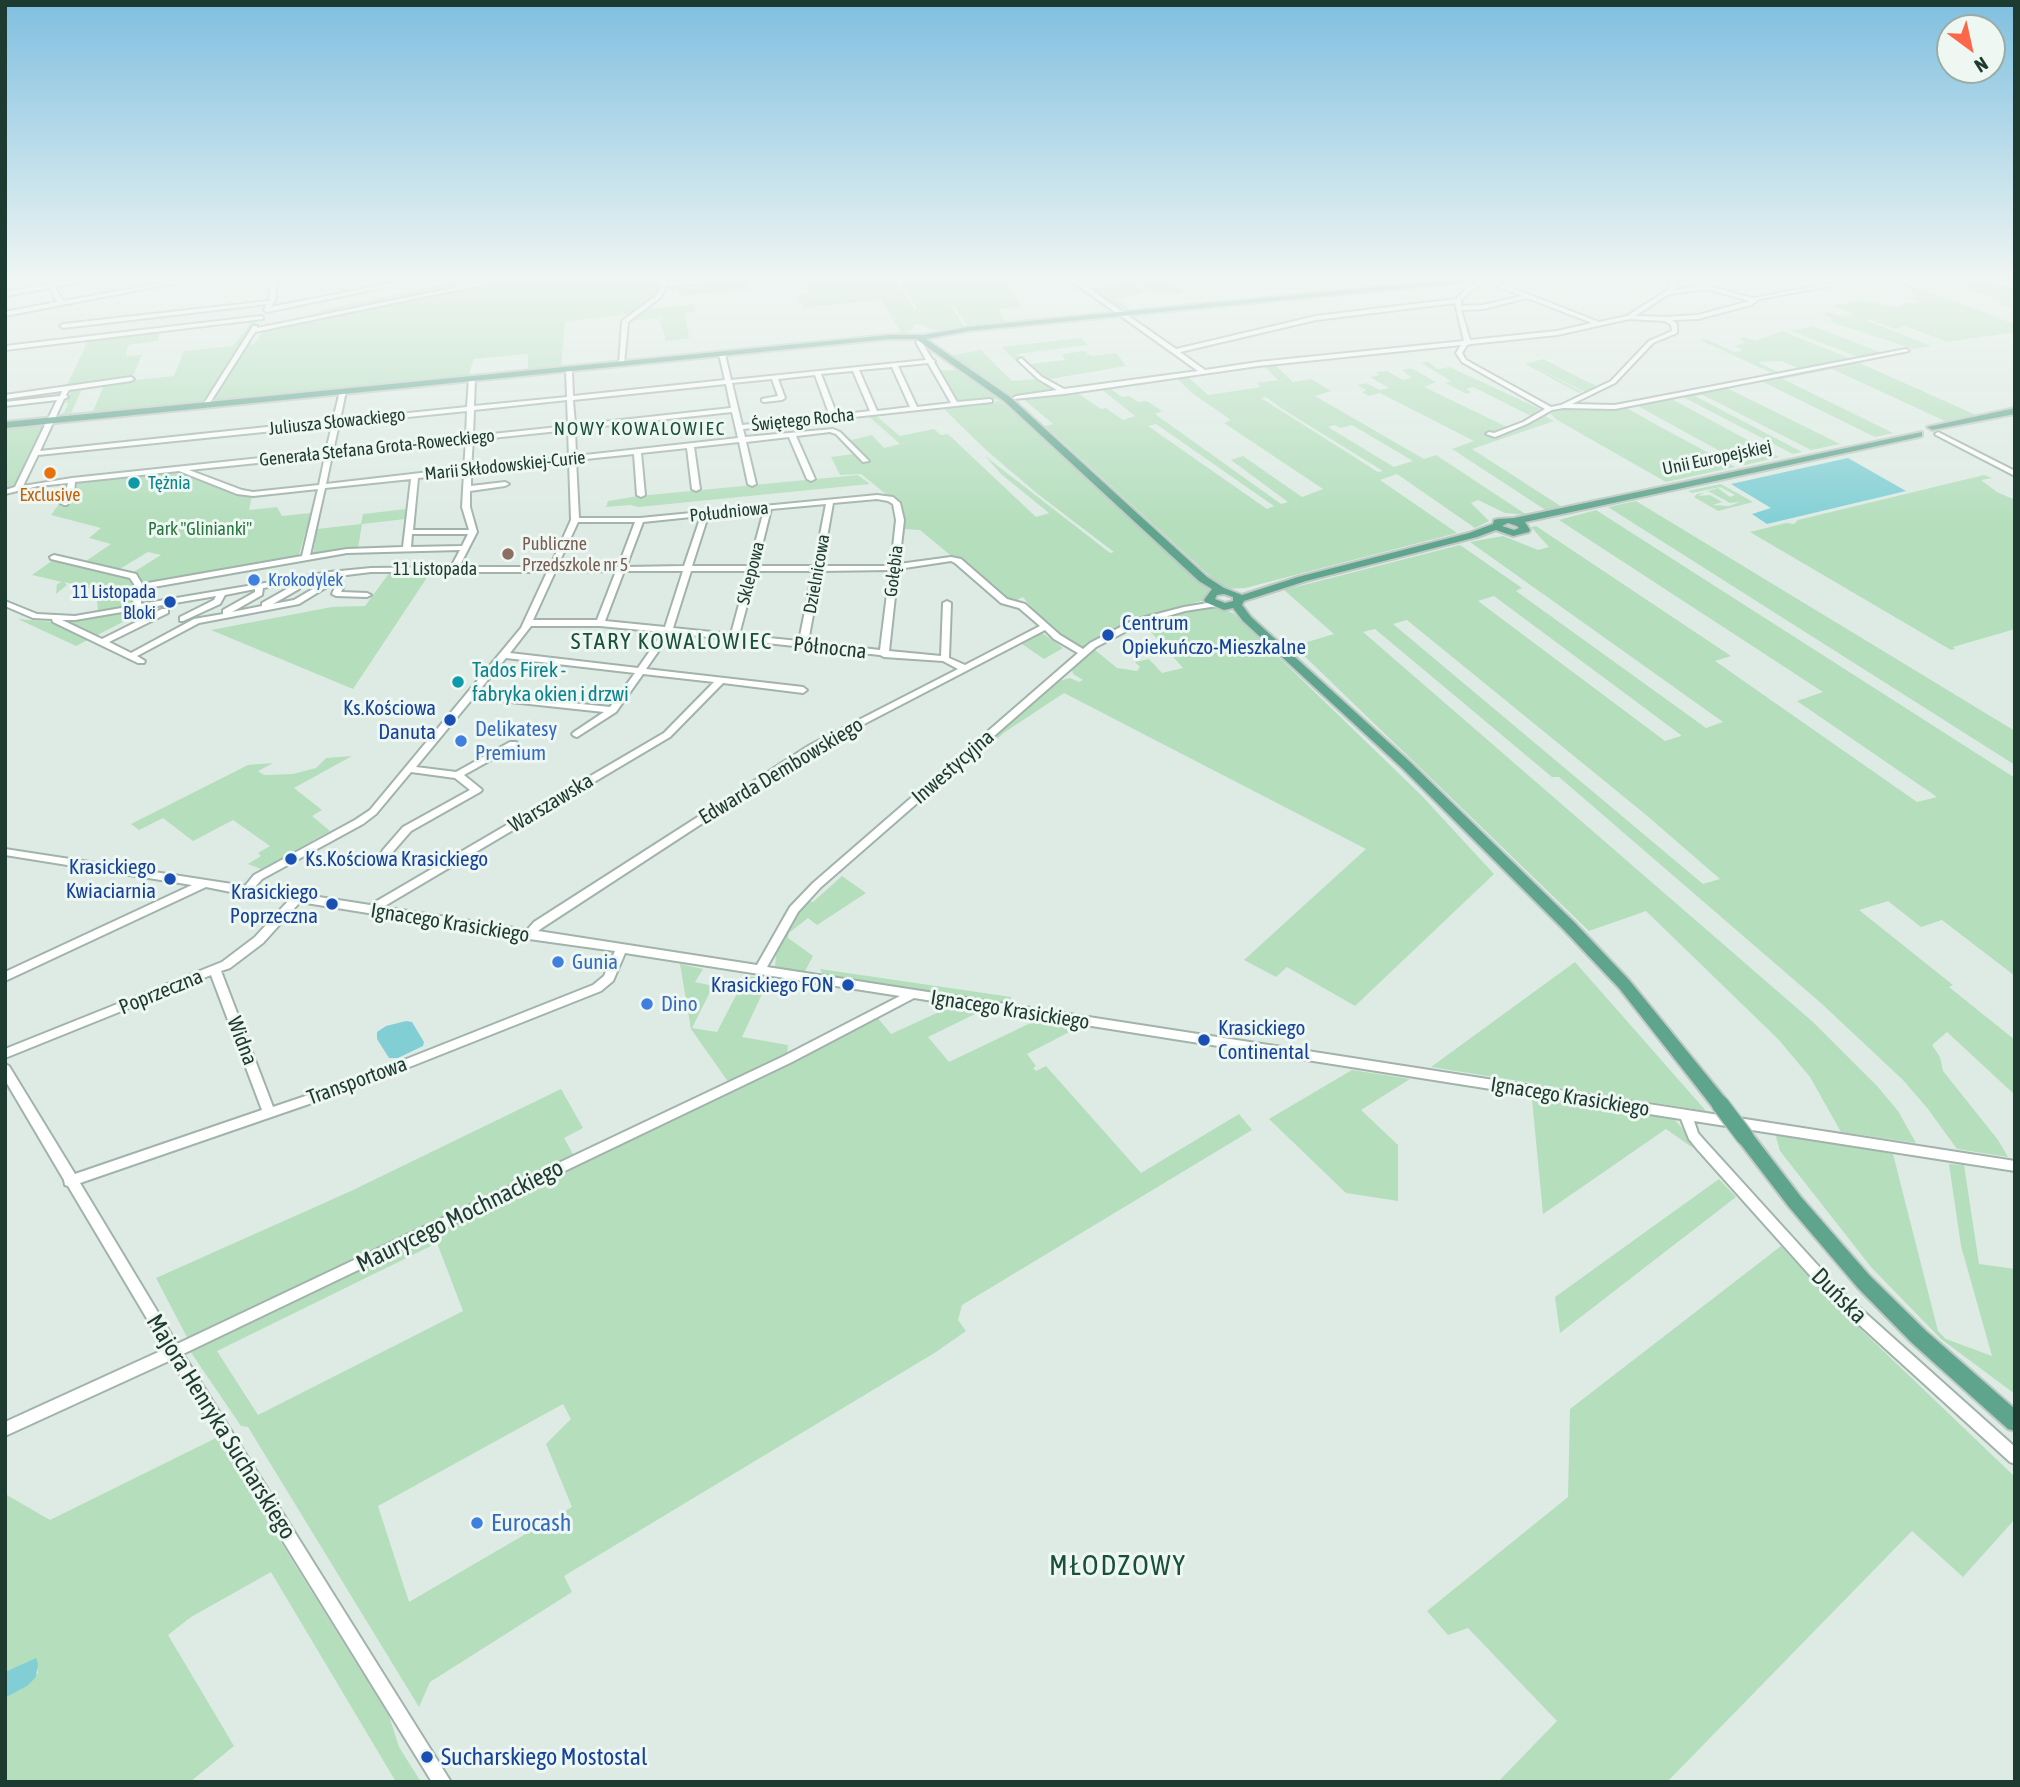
<!DOCTYPE html>
<meta charset="utf-8">
<style>
body{margin:0}
#map{position:relative;width:2020px;height:1787px;overflow:hidden;background:#deebe4;font-family:"Asap Condensed",sans-serif}
canvas{display:block}
.frame{position:absolute;inset:0;border:7px solid #1e3b31;pointer-events:none}
.north{position:absolute;left:1936px;top:14px;width:70px;height:70px;box-sizing:border-box;background:#eef7f2;border:2px solid #9baca5;border-radius:50%;rotate:147deg;font-size:19px;font-weight:700;line-height:28px;text-align:center;color:#1e3b31}
.north::after{content:'';display:block;margin:auto;width:24px;height:32px;background:#fc674a;clip-path:polygon(50% 0,100% 100%,50% 72%,0 100%)}
</style>
<div id="map">
<canvas width="2020" height="1787"></canvas>
<div class="frame"></div>
<div class="north">N</div>
</div>
<script>
const ctx = document.querySelector('canvas').getContext('2d');
ctx.lineJoin = 'round';
function fillPath(path, color) { ctx.fillStyle = color; ctx.fill(path, 'evenodd'); }
const toPath = rows => new Path2D(rows.map(r => 'M' + r).join(''));
function stroke(path, color, width, dash) { ctx.strokeStyle = color; ctx.lineWidth = width; ctx.lineCap = dash ? 'butt' : 'round'; ctx.setLineDash(dash || []); ctx.stroke(path); }
function drawText(font, color, halo, rows, align = 'center') {
  ctx.font = font + ' "Asap Condensed",sans-serif'; ctx.lineWidth = 6; ctx.setLineDash([]); ctx.textBaseline = 'middle'; ctx.strokeStyle = halo; ctx.fillStyle = color; for (const [text, x, y, turn = 0] of rows) {
    ctx.save(); ctx.translate(x, y); ctx.rotate((+turn || 0) * Math.PI / 180); ctx.textAlign = isNaN(turn) ? turn : align; if (halo) ctx.strokeText(text, 0, 0); ctx.fillText(text, 0, 0); ctx.restore();
  }
}
fillPath(toPath([
 [469,277,512,277,308,319,307,316,322,313,322,310,461,281,459,279],
 [526,277,661,277,662,285,656,299,636,313,565,322,561,368,528,371,528,354,474,359,468,377,214,400,248,345,254,344,263,332],
 [804,277,943,277,895,281,915,309,917,308,899,282,958,277,1019,277,1020,280,1005,282,1023,307,998,309,1008,324,969,328,954,306,951,306,966,329,934,330,920,324,914,325,914,328,906,333,890,336,888,334,901,332,881,300,803,308,797,295,809,294,804,284,807,283],
 [1136,277,1167,277,1184,293,1177,294,1171,291,1152,293,1139,282,1134,283,1145,293,1117,299,1133,312,1124,312,1091,289,1097,286,1104,288],
 [1947,277,1973,277,2015,289,2015,310,1998,304,2004,302,1962,287,1968,285],
 [745,279,750,289,680,296,677,285],
 [1905,283,2015,324,2015,332,1948,342,1905,326,1895,329,1868,319,1865,320,1932,346,1913,349,1829,321,1833,319,1821,314,1828,312,1842,317,1853,314,1833,306,1862,300,1898,308,1907,302,1920,303,1911,299,1917,296,1909,292,1914,290,1899,284],
 [694,304,696,312,685,314,689,338,666,341,660,320,663,319,662,315,660,318,629,321,646,310],
 [253,320,258,320,204,403,59,416,64,412,69,403,65,403,72,390,83,387,71,413,93,411,105,383,174,376,184,351,233,346],
 [1813,326,1885,354,1860,358,1791,331],
 [1782,331,1854,360,1800,369,1782,361,1758,362,1782,374,1776,375,1700,340,1705,339,1735,352,1743,350,1734,346,1746,342,1739,339,1745,337,1755,341],
 [160,332,158,341,128,345,126,356,142,355,132,378,67,385,88,340],
 [1080,338,1088,345,1017,354,1021,360,1015,361,1002,347],
 [981,350,1012,381,1037,379,1060,390,1011,398,952,355],
 [1085,351,1091,356,1116,353,1126,366,1044,380,1030,367,1031,364,1065,360,1061,354],
 [1543,359,1584,380,1599,387,1585,392,1535,367,1582,392,1579,393,1525,364],
 [1855,361,1976,415,1945,421,1832,369,1783,379,1893,433,1875,437,1759,380],
 [1428,362,1438,369,1450,367,1540,409,1531,416,1473,387,1466,389,1471,392,1467,394,1445,383,1451,381,1421,363],
 [1274,364,1293,382,1311,379,1331,391,1315,396,1424,459,1436,455,1527,515,1505,513,1478,500,1471,503,1489,521,1475,528,1397,474,1380,480,1457,533,1245,588,1224,589,1055,435,1045,426,1053,424,1023,399,1076,392,1101,409,1106,408,1123,420,1135,416,1100,388,1108,387,1122,397,1129,396,1138,402,1147,401,1162,411,1155,414,1281,504,1288,502,1231,460,1243,456,1302,497,1323,489,1224,423,1231,420,1192,393,1175,377,1186,375,1208,395,1261,387,1257,383,1278,380,1263,365],
 [1266,397,1284,410,1383,471,1378,472,1261,398],
 [1156,424,1274,506,1267,509,1148,426],
 [1334,425,1341,428,1352,425,1413,461,1394,467,1328,427],
 [1411,368,1436,382,1424,387,1507,427,1543,415,1554,421,1472,449,1562,507,1547,511,1452,449,1474,441,1380,393,1369,396,1362,392,1366,390,1357,385,1366,383,1380,390,1389,388,1370,377,1379,375,1376,372,1387,371,1403,380,1412,378,1402,370],
 [940,370,959,370,1001,399,958,402],
 [1723,386,1840,444,1811,450,1703,395,1695,396,1802,452,1793,454,1681,396],
 [1670,398,1779,457,1745,465,1636,405],
 [996,401,1000,401,1030,426,1207,587,1210,592,1205,600,1141,617,1108,632,1085,647,1075,646,1043,622,1023,597,1015,601,989,587,920,530,903,529,892,499,861,474,840,475,831,457,853,454,855,450,836,428,851,440,872,435,884,448,900,444,866,414,874,414,900,436,934,429,941,435,948,434,1036,517,1049,513,1001,474,985,456,1110,553,1114,552,1039,495,986,450,941,406,995,403],
 [1625,407,1655,424,1735,467,1666,482,1557,420,1550,413,1564,408],
 [46,425,15,487,5,489,5,429],
 [174,471,237,495,252,496,249,510,277,507,282,516,311,513,298,558,140,586,132,573,161,555,148,552,118,570,86,561,111,544,89,538,101,528,51,515,59,504,66,503,73,481],
 [858,475,870,484,639,507,630,505,606,507,608,501,638,496],
 [1984,475,1992,478,1981,480,1997,492,2015,500,2015,629,1953,647,1955,649,1951,650,1750,532,1786,523,1794,524,1798,520],
 [1721,484,1753,502,1718,511,1694,497,1697,494,1704,493,1698,496,1710,495,1722,502,1713,505,1729,506,1740,502,1730,503,1708,491,1718,488,1730,497,1735,495,1720,487,1692,493,1688,491],
 [1636,501,2015,731,2015,765,1608,507],
 [406,509,405,519,362,524,358,548,313,554,317,529,361,524,363,514],
 [1596,510,2015,778,2015,976,1942,920,1921,927,1888,901,1859,910,1953,985,1949,987,2015,1040,2015,1095,1947,1032,1932,1045,1940,1057,1943,1071,1998,1140,2008,1157,1957,1149,1928,1109,1903,1080,1822,1004,1559,777,1552,777,1375,629,1363,632,1813,1022,1878,1087,1898,1111,1916,1143,1841,1132,1810,1077,1779,1040,1646,911,1589,931,1294,646,1334,634,1284,590,1460,545,1522,588,1516,591,1706,728,1723,722,1470,542,1503,536,1538,550,1549,547,1531,527,1536,526,1731,656,1715,661,1917,802,1937,797,1797,701,1823,692,1559,520],
 [1494,596,1681,735,1681,736,1665,741,1478,601],
 [1407,620,1645,814,1720,879,1703,884,1393,624],
 [53,560,131,577,135,582,136,606,98,611,96,590,64,582,67,585,56,594,57,584,62,582,32,575],
 [390,572,430,573,353,689,211,630,332,607,365,606],
 [1212,606,1233,613,1421,795,1494,874,1355,1006,1287,967,1276,977,1244,960,1366,849,1064,693,1005,732,958,773,958,769,1058,681,1070,678,1079,682,1083,680,1073,674,1072,668,1095,650,1117,668,1137,671,1140,667,1135,662,1149,659,1162,673,1183,668,1143,623],
 [148,609,76,646,18,619,66,623],
 [1041,632,1063,648,1044,659,1019,642],
 [352,756,294,788,322,810,312,816,330,831,261,869,248,864,261,856,258,853,270,846,233,820,193,841,163,818,139,830,131,824,248,765,273,763,258,771,264,775,293,774,316,768,326,758],
 [842,876,866,893,817,925,808,918,789,933,788,938,813,956,805,971,798,972,775,967,776,954,795,918,809,901,813,902],
 [1575,962,1706,1111,1431,1067],
 [680,964,703,969,695,982,713,986,692,1028,717,1032,746,976,769,979,742,1037,788,1045,787,1054,729,1083,691,1029],
 [820,969,1011,997,1008,1006,824,976],
 [950,1007,981,1011,928,1037,949,1062,1037,1020,1077,1028,1027,1054,1036,1066,1033,1068,1036,1071,1046,1066,1141,1173,1239,1114,1252,1130,962,1305,958,1320,966,1331,936,1352,564,1576,572,1592,430,1682,419,1707,248,1427,241,1426,190,1351,196,1346,877,1017,891,1034],
 [437,1243,463,1311,258,1415,217,1351],
 [563,1404,571,1419,546,1444,572,1507,409,1602,378,1506],
 [1352,1070,1410,1079,1361,1110,1398,1145,1398,1201,1346,1193,1269,1119],
 [561,1089,583,1128,564,1138,574,1156,188,1339,156,1278,351,1191],
 [1532,1099,1664,1116,1675,1120,1682,1128,1693,1148,1666,1129,1543,1214],
 [1775,1133,1893,1154,1938,1331,1946,1339,1992,1356,1961,1246,1949,1164,1964,1165,1979,1264,2015,1269,2015,1394,1941,1339,1871,1267,1780,1151],
 [1719,1179,1736,1197,1560,1333,1555,1297],
 [1781,1246,1829,1299,2015,1477,2015,1519,1963,1577,1912,1531,1667,1782,1498,1782,1557,1721,1468,1628,1448,1635,1427,1611,1568,1497,1570,1409],
 [216,1438,389,1716,399,1747,421,1782,396,1782,271,1572,191,1617,168,1635,234,1746,190,1782,5,1782,5,1698,27,1686,38,1673,35,1659,5,1672,5,1494,50,1520]
]), '#b4debc');
fillPath(toPath([
 [1848,458,1906,491,1767,524,1752,514,1771,508,1731,484],
 [406,1021,412,1022,424,1042,423,1046,398,1058,389,1058,377,1039,377,1032,386,1026],
 [36,1658,38,1663,36,1677,27,1686,5,1698,5,1672]
]), '#81cfd5');
const minor = toPath([
 [5,277,9,277,5,279,5,277],
 [45,277,51,277,54,284,91,277,103,277,55,287,63,301,194,277,206,277,5,316,5,312,57,302,50,288,5,296,5,292,49,284,45,277],
 [272,277,278,277,275,300,271,307,423,277,434,277,267,312,264,310,267,304,63,328,60,326,63,324,269,301,272,277],
 [508,277,519,277,255,332,208,406,203,405,253,326,257,326,257,328,508,277],
 [660,277,666,277,666,283,735,277,756,277,753,279,667,286,660,298,628,322,624,364,619,365,622,321,656,296,661,287,660,277],
 [1066,277,1073,277,1176,349,1316,316,1456,299,1467,288,1483,280,1481,279,1484,277,1599,322,1627,316,1669,289,1673,277,1679,277,1675,290,1700,286,1684,277,1691,277,1708,286,1753,298,1867,277,1879,277,1759,299,1751,305,1698,319,1672,320,1677,324,1677,333,1653,343,1615,383,1572,404,1615,405,1906,349,1909,351,1615,409,1563,408,1552,410,1527,424,1495,437,1486,434,1489,432,1494,433,1523,422,1545,409,1462,362,1456,353,1461,345,1258,366,1064,394,1014,399,1013,398,1016,396,1057,390,1038,379,1019,361,1018,360,1021,358,1042,377,1064,389,1198,371,1066,277],
 [1488,282,1522,296,1483,305,1461,306,1461,301,1471,290,1488,282],
 [1706,289,1750,301,1698,315,1666,317,1635,316,1669,294,1706,289],
 [1527,298,1592,323,1557,331,1470,340,1461,310,1483,309,1527,298],
 [1455,303,1464,341,1258,362,1205,370,1180,352,1316,320,1455,303],
 [1629,319,1665,321,1671,325,1672,331,1649,341,1611,381,1561,405,1551,407,1466,360,1462,353,1467,345,1471,344,1557,335,1629,319],
 [261,316,263,317,263,319,5,350,5,346,261,316],
 [919,340,921,341,932,359,935,361,934,362,957,402,990,399,992,400,992,402,743,429,745,437,833,429,840,432,869,461,863,462,836,434,830,432,796,436,815,479,811,481,807,479,789,437,746,442,756,484,752,486,748,484,739,442,694,447,700,489,696,491,692,489,687,448,641,453,645,495,641,497,637,495,634,454,576,460,579,518,640,518,877,495,893,497,900,503,904,520,899,564,951,557,961,559,1007,599,1025,604,1060,635,1083,649,1090,643,1134,620,1184,607,1214,602,1218,604,1217,606,1185,611,1140,624,1096,647,821,887,798,912,767,967,2015,1161,2015,1171,1694,1121,1698,1133,1705,1141,1842,1292,2015,1447,2015,1464,2010,1462,1832,1300,1697,1149,1689,1139,1681,1119,914,998,792,1062,183,1354,451,1782,432,1782,171,1360,5,1436,5,1422,165,1349,68,1186,65,1185,64,1180,5,1080,5,1064,9,1066,75,1174,262,1110,211,975,5,1058,5,1049,222,962,255,937,289,900,246,895,206,887,5,981,5,972,192,885,5,855,5,849,245,886,254,875,355,820,370,810,521,628,547,572,371,572,338,576,336,582,344,586,341,592,367,593,371,595,367,597,336,596,332,594,335,587,330,585,299,604,199,623,137,656,145,661,144,663,138,663,53,622,52,619,33,618,5,606,5,601,37,614,75,616,133,606,134,584,130,578,51,559,50,557,54,555,136,574,142,584,302,556,318,489,253,496,237,494,179,471,75,482,74,492,67,505,64,505,60,503,66,492,68,483,38,486,5,494,5,490,15,487,57,400,5,406,5,402,60,396,62,391,5,399,5,395,131,377,134,379,131,381,69,390,66,395,68,397,64,399,40,451,333,420,340,391,343,389,346,391,340,420,467,407,469,378,472,376,475,378,474,406,567,397,566,369,569,367,572,369,573,396,725,380,719,354,722,352,725,354,731,380,926,360,916,342,919,340],
 [928,363,951,403,917,407,898,366,928,363],
 [892,367,910,407,877,411,859,370,892,367],
 [853,371,870,411,837,415,821,374,853,371],
 [815,375,830,416,742,425,732,383,772,379,778,396,762,399,762,401,764,402,782,400,785,398,778,379,815,375],
 [726,384,731,408,575,425,573,400,726,384],
 [567,400,568,426,473,436,474,410,567,400],
 [467,411,466,437,333,451,339,424,467,411],
 [732,412,738,438,576,456,575,429,732,412],
 [332,425,326,451,72,478,23,486,38,455,332,425],
 [568,430,569,457,471,468,473,440,568,430],
 [466,441,464,468,326,484,332,455,466,441],
 [325,456,319,485,253,492,242,490,189,470,325,456],
 [569,461,571,520,550,567,459,567,477,532,470,507,470,491,505,486,509,484,505,482,471,486,471,472,569,461],
 [464,473,462,507,469,530,413,530,418,478,464,473],
 [411,479,403,547,347,549,310,555,325,488,411,479],
 [877,499,888,501,893,504,896,520,891,566,822,566,833,503,877,499],
 [826,504,814,566,757,566,771,509,826,504],
 [764,510,749,566,692,566,708,516,764,510],
 [701,516,684,566,626,567,643,522,701,516],
 [578,522,635,522,618,567,557,567,578,522],
 [412,534,468,534,462,546,411,547,412,534],
 [460,550,451,567,371,568,330,572,141,604,142,589,347,553,460,550],
 [951,561,955,563,1001,603,1019,608,1040,626,965,665,949,658,951,603,947,601,943,603,941,656,889,651,898,569,951,561],
 [890,570,880,650,808,642,821,571,890,570],
 [616,571,597,620,533,620,555,572,616,571],
 [624,571,683,571,665,627,605,621,624,571],
 [691,571,748,571,731,634,673,628,691,571],
 [756,571,813,571,799,641,739,635,756,571],
 [329,577,328,580,294,600,273,604,299,589,302,581,329,577],
 [293,583,292,586,262,603,262,606,232,612,262,595,263,588,293,583],
 [255,589,255,592,223,610,223,614,194,619,131,653,109,642,168,613,168,609,162,609,102,639,62,620,75,620,216,596,214,600,180,617,180,621,183,621,220,604,225,595,255,589],
 [531,626,600,626,663,632,638,668,510,653,531,626],
 [1045,630,1054,639,1078,653,813,883,790,907,757,965,538,931,542,928,816,749,1045,630],
 [671,633,880,655,884,657,943,661,958,669,810,745,534,922,527,930,383,907,670,737,723,683,803,693,807,690,803,687,646,669,671,633],
 [506,658,635,673,610,707,477,693,506,658],
 [643,674,714,682,664,733,370,905,255,887,262,879,363,824,376,814,411,772,455,778,470,790,403,827,383,850,382,852,383,854,391,854,411,831,480,792,482,790,480,788,464,775,516,746,518,744,516,742,510,742,456,772,416,767,473,698,604,712,574,732,572,734,574,736,577,737,616,712,643,674],
 [300,902,529,939,615,951,604,976,593,985,356,1079,273,1107,221,971,230,968,263,943,300,902],
 [625,953,900,996,784,1056,177,1344,80,1183,364,1085,601,991,613,981,625,953],
 [1938,432,2015,471,2015,476,1936,435,1935,434,1938,432]
]);
const major = toPath([
 [1475,277,1502,277,1498,279,968,331,926,339,1010,397,1207,577,1224,588,1242,595,1298,577,1469,533,1493,524,1494,520,1498,519,1514,518,1922,432,1922,436,1919,437,1525,522,1530,530,1529,532,1513,536,1496,530,1477,537,1306,581,1244,601,1242,605,1251,617,1410,762,1574,922,1629,980,1726,1099,1728,1104,1726,1109,1720,1110,1714,1109,1619,988,1564,930,1402,768,1243,621,1233,608,1224,610,1205,602,1204,600,1212,589,1199,581,1004,401,916,339,889,339,5,428,5,422,889,335,924,335,968,327,1475,277],
 [1508,523,1517,526,1519,528,1514,530,1502,526,1508,523],
 [1224,594,1233,597,1233,601,1225,603,1215,599,1217,595,1224,594],
 [2015,408,2015,414,1932,430,1927,427,2015,408],
 [1745,1130,1751,1132,1801,1197,1870,1276,1926,1331,2015,1409,2015,1431,2008,1429,1912,1343,1858,1288,1789,1207,1739,1142,1737,1137,1739,1132,1745,1130]
]);
stroke(minor, '#a1b3ab', 4);
stroke(major, '#c0c8c5', 4);
fillPath(minor, '#fff');
fillPath(major, '#5fa48c');
const majorBridge = toPath([
 [1720,1104,1745,1137]
]);
stroke(majorBridge, '#c0c8c5', 20, []);
stroke(majorBridge, '#5fa48c', 17);
const sky = ctx.createLinearGradient(0, 0, 0, 527);
sky.addColorStop(0, '#7fbfe0');
sky.addColorStop(0.53, '#f0f6f3');
sky.addColorStop(1, '#f0f6f300');
ctx.fillStyle = sky;
ctx.fillRect(0, 0, 2020, 527);
for (const [x, y, r, color] of [
 [50,473,7,"#e8710a"],
 [134,483,7,"#0f9aa8"],
 [508,554,7,"#8d6e63"],
 [254,580,7,"#3f7fe0"],
 [170,602,7,"#1a4fb4"],
 [1108,635,7,"#1a4fb4"],
 [458,682,7,"#0f9aa8"],
 [450,720,7,"#1a4fb4"],
 [461,741,7,"#3f7fe0"],
 [291,859,7,"#1a4fb4"],
 [170,879,7,"#1a4fb4"],
 [332,904,7,"#1a4fb4"],
 [558,962,7,"#3f7fe0"],
 [848,985,7,"#1a4fb4"],
 [647,1004,7,"#3f7fe0"],
 [1204,1040,7,"#1a4fb4"],
 [477,1523,7,"#3f7fe0"],
 [427,1757,7,"#1a4fb4"]
]) { const dot = new Path2D(); dot.arc(x, y, r, 0, 2 * Math.PI); ctx.fillStyle = color; ctx.fill(dot); stroke(dot, '#eef7f2', 2.5); }
drawText('18px', '#1e3b31', '#eef7f2', [
 ["Świętego Rocha",803,420,-6],
 ["Juliusza Słowackiego",337,422,-6],
 ["Generała Stefana Grota-Roweckiego",377,448,-6],
 ["Unii Europejskiej",1717,458,-12],
 ["Marii Skłodowskiej-Curie",505,466,-6],
 ["Południowa",729,512,-6],
 ["11 Listopada",435,569],
 ["Gołębia",894,571,-83],
 ["Sklepowa",751,573,-76],
 ["Dzielnicowa",817,574,-80]
]);
drawText('18px', '#0d838f', '#eef7f2', [
 ["Tężnia",148,483]
], 'left');
drawText('18px', '#c56008', '#eef7f2', [
 ["Exclusive",50,495]
]);
drawText('18px', '#26753e', '#eef7f2', [
 ["Park \"Glinianki\"",200,529]
]);
drawText('18px', '#785e54', '#eef7f2', [
 ["Publiczne",522,544],
 ["Przedszkole nr 5",522,565]
], 'left');
drawText('18px', '#366cbe', '#eef7f2', [
 ["Krokodylek",268,580]
], 'left');
drawText('18px', '#164399', '#eef7f2', [
 ["11 Listopada",156,592],
 ["Bloki",156,613]
], 'right');
ctx.letterSpacing = '2px';
drawText('19px', '#194f3d', '#eef7f2', [
 ["NOWY KOWALOWIEC",640,429]
]);
ctx.letterSpacing = '0px';
drawText('21px', '#164399', '#eef7f2', [
 ["Centrum",1122,623,"left"],
 ["Opiekuńczo-Mieszkalne",1122,647,"left"],
 ["Ks.Kościowa",436,708],
 ["Danuta",436,732],
 ["Ks.Kościowa Krasickiego",305,859,"left"],
 ["Krasickiego",156,867],
 ["Kwiaciarnia",156,891],
 ["Krasickiego",318,892],
 ["Poprzeczna",318,916],
 ["Krasickiego FON",834,985],
 ["Krasickiego",1218,1028,"left"],
 ["Continental",1218,1052,"left"]
], 'right');
drawText('21px', '#1e3b31', '#eef7f2', [
 ["Północna",830,648,6],
 ["Inwestycyjna",953,767,-41],
 ["Edwarda Dembowskiego",781,771,-31],
 ["Warszawska",551,803,-31],
 ["Ignacego Krasickiego",450,923,9],
 ["Poprzeczna",161,992,-22],
 ["Ignacego Krasickiego",1010,1010,9],
 ["Widna",242,1041,69],
 ["Transportowa",357,1081,-20],
 ["Ignacego Krasickiego",1570,1097,9]
]);
drawText('21px', '#0d838f', '#eef7f2', [
 ["Tados Firek -",472,670],
 ["fabryka okien i drzwi",472,694]
], 'left');
drawText('21px', '#366cbe', '#eef7f2', [
 ["Delikatesy",475,729],
 ["Premium",475,753],
 ["Gunia",572,962],
 ["Dino",661,1004]
], 'left');
ctx.letterSpacing = '2px';
drawText('23px', '#194f3d', '#eef7f2', [
 ["STARY KOWALOWIEC",672,642]
]);
ctx.letterSpacing = '0px';
drawText('24px', '#1e3b31', '#eef7f2', [
 ["Maurycego Mochnackiego",460,1216,-26],
 ["Duńska",1839,1296,45],
 ["Majora Henryka Sucharskiego",221,1427,58]
]);
drawText('24px', '#366cbe', '#eef7f2', [
 ["Eurocash",491,1523]
], 'left');
drawText('24px', '#164399', '#eef7f2', [
 ["Sucharskiego Mostostal",441,1757]
], 'left');
ctx.letterSpacing = '2px';
drawText('28px', '#194f3d', '#eef7f2', [
 ["MŁODZOWY",1118,1566]
]);
ctx.letterSpacing = '0px';
</script>
